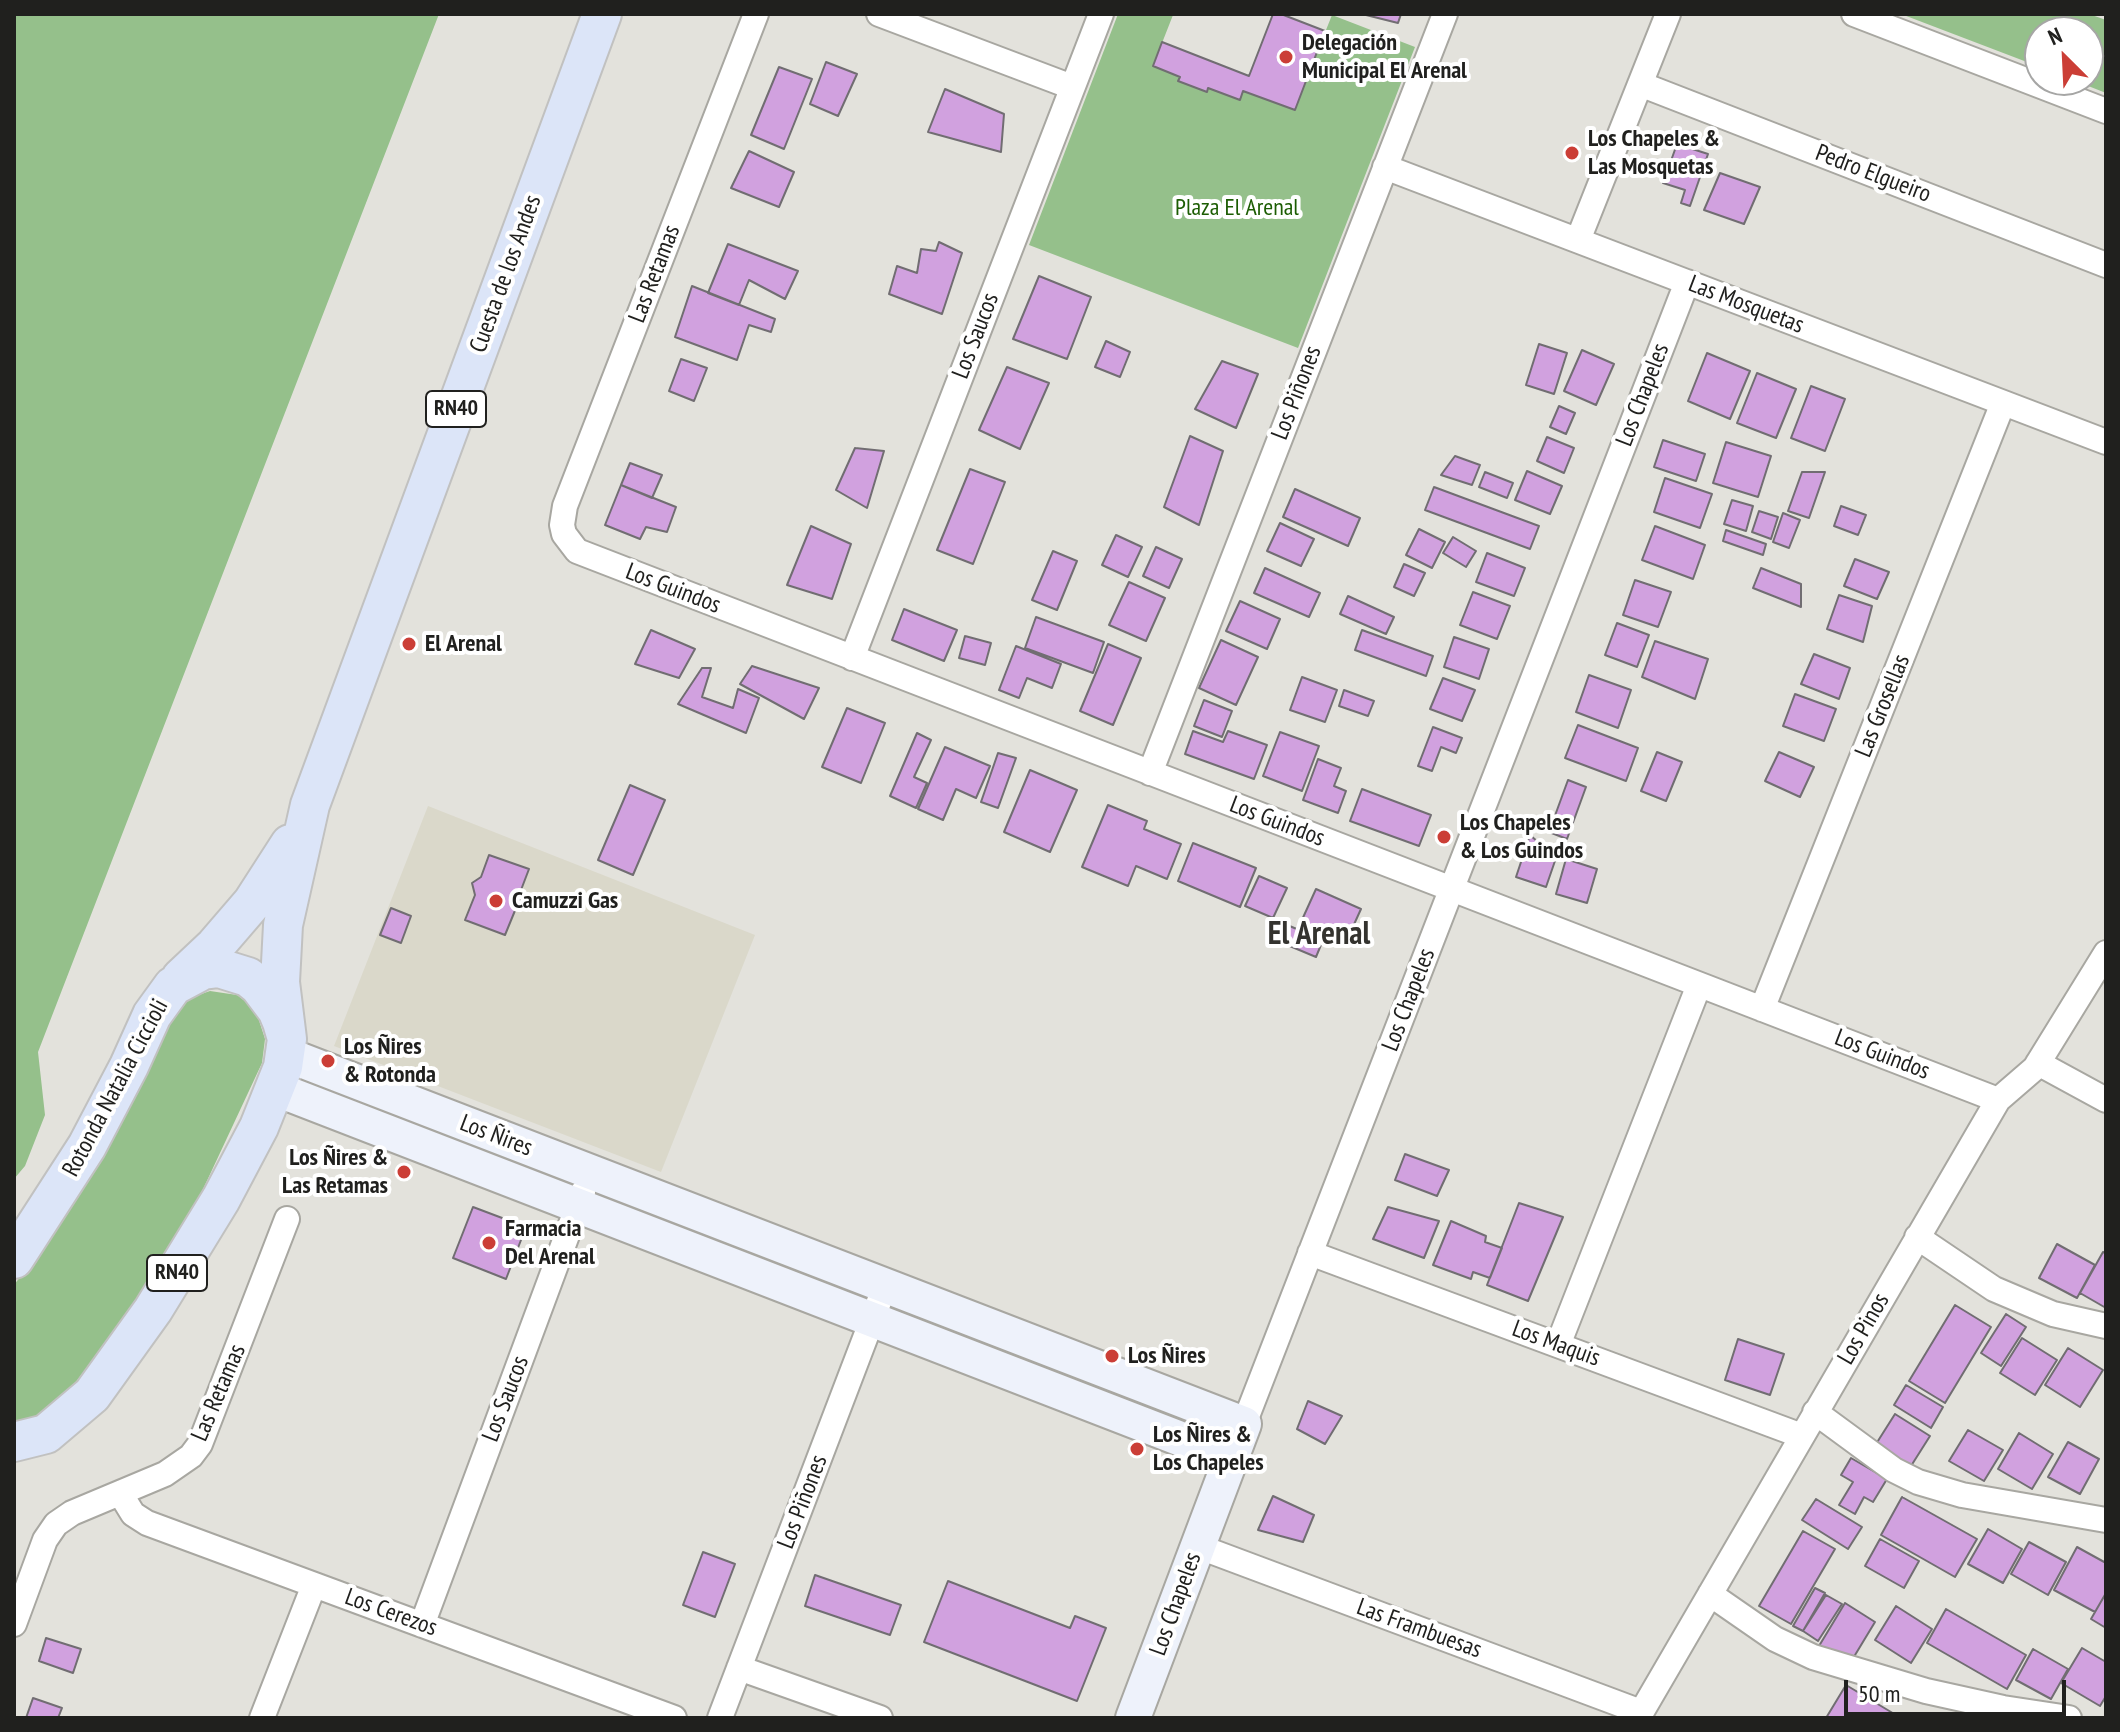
<!DOCTYPE html>
<meta charset="utf-8">
<style>
body{margin:0}
#map{position:relative;width:2120px;height:1732px;overflow:hidden;background:#e3e2dc;font-family:"PT Sans Narrow",sans-serif}
canvas{display:block}
.frame{position:absolute;inset:0;border:16px solid #20201e;pointer-events:none}
.north{position:absolute;left:2024px;top:16px;width:80px;height:80px;box-sizing:border-box;background:#fff;border:2px solid #a6a6a5;border-radius:50%;rotate:336deg;font-size:22px;font-weight:700;line-height:32px;text-align:center;color:#20201e}
.north::after{content:'';display:block;margin:auto;width:28px;height:36px;background:#cb3e36;clip-path:polygon(50% 0,100% 100%,50% 72%,0 100%)}
.scale{position:absolute;left:1844px;top:1680px;width:222px;height:36px;box-sizing:border-box;border:4px solid #20201e;border-top:0;padding-left:10px;font-size:24px;line-height:28px;white-space:nowrap;color:#20201e;-webkit-text-stroke:6px #fff;paint-order:stroke}
</style>
<div id="map">
<canvas width="2120" height="1732"></canvas>
<div class="frame"></div>
<div class="north">N</div>
<div class="scale">50 m</div>
</div>
<script>
const ctx = document.querySelector('canvas').getContext('2d');
ctx.lineJoin = 'round';
function fillPath(path, color) { ctx.fillStyle = color; ctx.fill(path, 'evenodd'); }
const toPath = rows => new Path2D(rows.map(r => 'M' + r).join(''));
function stroke(path, color, width, dash) { ctx.strokeStyle = color; ctx.lineWidth = width; ctx.lineCap = dash ? 'butt' : 'round'; ctx.setLineDash(dash || []); ctx.stroke(path); }
function drawText(font, color, halo, rows, align = 'center') {
  ctx.font = font + ' "PT Sans Narrow",sans-serif'; ctx.lineWidth = 8; ctx.setLineDash([]); ctx.textBaseline = 'middle'; ctx.strokeStyle = halo; ctx.fillStyle = color; for (const [text, x, y, turn = 0] of rows) {
    ctx.save(); ctx.translate(x, y); ctx.rotate((+turn || 0) * Math.PI / 180); ctx.textAlign = isNaN(turn) ? turn : align; if (halo) ctx.strokeText(text, 0, 0); ctx.fillText(text, 0, 0); ctx.restore();
  }
}
fillPath(toPath([
 [428,806,755,935,661,1172,334,1046]
]), '#dad8ca');
fillPath(toPath([
 [14,14,439,14,38,1052,45,1115,25,1166,14,1179],
 [1118,14,1173,15,1153,66,1180,77,1179,81,1206,92,1208,88,1240,99,1243,91,1294,110,1332,15,1415,47,1298,348,1029,245],
 [1901,14,2089,14,2106,20,2106,93,2073,80,2088,80,2088,32,2040,32,2040,67],
 [210,991,237,995,249,1004,257,1014,265,1039,262,1063,191,1215,175,1243,116,1331,60,1402,42,1416,14,1424,14,1285,41,1249,169,1020,184,1000]
]), '#95c08b');
const building = toPath([
 [1273,14,1281,14,1325,31,1295,110,1243,91,1240,100,1208,88,1207,92,1178,81,1180,77,1153,66,1162,42,1249,76,1273,14],
 [1362,14,1401,14,1398,23,1362,14],
 [826,62,857,74,838,116,810,104,826,62],
 [779,67,812,79,784,149,751,135,779,67],
 [945,89,1004,114,1001,152,928,132,945,89],
 [1677,144,1708,154,1690,206,1681,203,1685,190,1663,183,1677,144],
 [749,151,794,172,779,207,731,188,749,151],
 [1720,173,1760,187,1744,224,1704,210,1720,173],
 [939,242,962,253,942,314,889,294,897,266,917,273,921,249,936,251,939,242],
 [728,244,798,271,785,299,749,280,739,305,708,293,728,244],
 [1039,276,1091,297,1067,359,1013,339,1039,276],
 [692,286,775,319,771,332,749,325,737,360,675,337,692,286],
 [1106,341,1130,352,1120,377,1095,367,1106,341],
 [1539,344,1567,353,1554,394,1526,385,1539,344],
 [1582,350,1614,364,1596,405,1564,391,1582,350],
 [1707,353,1750,371,1730,419,1688,401,1707,353],
 [681,359,707,368,694,401,669,391,681,359],
 [1222,361,1258,374,1236,428,1195,409,1222,361],
 [1007,367,1049,383,1020,449,979,430,1007,367],
 [1757,373,1796,389,1776,438,1737,423,1757,373],
 [1811,386,1845,399,1825,451,1791,438,1811,386],
 [1559,406,1575,413,1566,434,1550,427,1559,406],
 [1190,436,1223,451,1199,525,1164,507,1190,436],
 [1547,437,1574,448,1564,473,1537,461,1547,437],
 [1663,440,1705,454,1696,481,1654,467,1663,440],
 [1726,442,1771,456,1758,497,1713,483,1726,442],
 [855,448,884,451,867,508,836,490,855,448],
 [1455,456,1480,465,1472,485,1441,475,1455,456],
 [630,463,662,475,652,498,621,485,630,463],
 [970,469,1005,482,973,564,937,550,970,469],
 [1527,471,1562,486,1550,514,1515,500,1527,471],
 [1485,472,1513,483,1507,498,1479,487,1485,472],
 [1802,472,1825,472,1809,518,1788,511,1802,472],
 [1665,478,1712,494,1700,528,1654,512,1665,478],
 [621,485,676,507,667,532,646,527,640,539,605,525,621,485],
 [1434,487,1539,526,1530,549,1425,510,1434,487],
 [1295,489,1360,518,1348,546,1283,517,1295,489],
 [1732,500,1753,506,1746,531,1724,524,1732,500],
 [1841,506,1866,515,1858,535,1834,526,1841,506],
 [1759,511,1778,517,1771,539,1752,532,1759,511],
 [1783,513,1800,520,1789,548,1773,542,1783,513],
 [1280,523,1314,539,1301,566,1267,551,1280,523],
 [811,526,851,544,832,599,787,585,811,526],
 [1655,526,1705,545,1693,579,1642,560,1655,526],
 [1419,529,1445,542,1432,568,1406,555,1419,529],
 [1726,530,1766,544,1763,555,1723,541,1726,530],
 [1116,535,1142,547,1128,577,1102,565,1116,535],
 [1453,537,1476,551,1466,567,1443,553,1453,537],
 [1156,547,1182,559,1169,588,1143,576,1156,547],
 [1053,551,1077,561,1057,610,1032,600,1053,551],
 [1487,553,1525,568,1514,596,1476,582,1487,553],
 [1855,559,1889,572,1877,599,1844,586,1855,559],
 [1404,564,1425,573,1414,596,1394,587,1404,564],
 [1265,568,1320,593,1309,617,1254,593,1265,568],
 [1761,568,1801,584,1801,607,1753,588,1761,568],
 [1635,580,1671,592,1658,627,1623,615,1635,580],
 [1129,582,1165,598,1146,641,1109,625,1129,582],
 [1473,592,1510,606,1497,639,1460,625,1473,592],
 [1839,595,1872,606,1863,642,1827,629,1839,595],
 [1348,596,1394,617,1386,634,1340,614,1348,596],
 [1240,601,1280,619,1267,649,1226,631,1240,601],
 [904,609,957,630,944,661,892,640,904,609],
 [1036,617,1104,642,1093,673,1025,648,1036,617],
 [1617,623,1649,635,1637,667,1605,655,1617,623],
 [651,630,695,649,679,678,635,664,651,630],
 [1362,630,1433,656,1426,676,1355,650,1362,630],
 [965,636,991,643,985,665,959,658,965,636],
 [1454,637,1489,649,1479,679,1444,667,1454,637],
 [1221,640,1258,657,1236,705,1199,688,1221,640],
 [1655,641,1708,659,1695,699,1642,677,1655,641],
 [1108,644,1141,658,1113,725,1080,711,1108,644],
 [1016,646,1061,664,1052,688,1027,678,1019,698,999,690,1016,646],
 [1814,654,1850,668,1839,699,1801,684,1814,654],
 [752,666,819,688,804,719,740,684,752,666],
 [702,668,711,668,702,697,733,708,738,689,759,698,746,733,678,704,702,668],
 [1589,675,1631,690,1618,728,1576,712,1589,675],
 [1302,677,1337,690,1325,722,1290,710,1302,677],
 [1443,678,1475,690,1462,721,1430,709,1443,678],
 [1344,690,1374,701,1368,716,1339,706,1344,690],
 [1795,694,1836,709,1824,741,1783,726,1795,694],
 [1204,700,1232,711,1222,737,1194,726,1204,700],
 [847,708,885,723,861,783,822,767,847,708],
 [1578,725,1638,748,1626,781,1565,758,1578,725],
 [1433,727,1462,738,1456,753,1441,747,1432,771,1418,766,1433,727],
 [1193,731,1223,742,1228,731,1267,745,1254,779,1185,754,1193,731],
 [1280,732,1319,746,1302,791,1263,776,1280,732],
 [917,733,931,740,914,777,927,783,916,808,890,796,917,733],
 [945,747,990,766,976,798,956,789,943,820,918,809,945,747],
 [1657,752,1682,762,1666,801,1641,791,1657,752],
 [1779,752,1814,767,1800,797,1765,781,1779,752],
 [998,753,1016,758,998,808,981,802,998,753],
 [1318,759,1341,768,1334,786,1346,791,1338,813,1303,800,1318,759],
 [1030,770,1077,790,1050,852,1004,832,1030,770],
 [1568,780,1586,787,1567,839,1549,832,1568,780],
 [630,785,665,800,633,875,598,860,630,785],
 [1362,789,1431,815,1419,846,1350,821,1362,789],
 [1108,805,1147,821,1144,829,1181,844,1167,879,1136,866,1128,886,1082,867,1108,805],
 [1530,835,1556,858,1546,887,1516,877,1530,835],
 [1193,843,1256,868,1240,907,1178,881,1193,843],
 [489,855,529,869,521,890,523,891,505,935,465,920,475,895,472,883,481,877,489,855],
 [1566,859,1597,869,1587,903,1556,894,1566,859],
 [1259,876,1287,888,1273,918,1245,906,1259,876],
 [1316,889,1361,909,1346,942,1301,922,1316,889],
 [391,908,411,916,401,943,380,935,391,908],
 [1280,922,1323,940,1316,957,1273,939,1280,922],
 [1405,1154,1449,1170,1437,1196,1395,1180,1405,1154],
 [1519,1203,1563,1217,1528,1301,1487,1285,1519,1203],
 [473,1207,526,1227,506,1279,453,1258,473,1207],
 [1388,1207,1439,1221,1424,1258,1373,1239,1388,1207],
 [1451,1221,1486,1236,1485,1242,1502,1248,1490,1278,1473,1272,1471,1279,1433,1265,1451,1221],
 [2057,1244,2095,1265,2077,1298,2039,1278,2057,1244],
 [2103,1252,2106,1253,2106,1308,2080,1293,2103,1252],
 [1955,1305,1991,1327,1945,1403,1909,1381,1955,1305],
 [2006,1314,2026,1327,2001,1366,1981,1353,2006,1314],
 [2022,1338,2057,1360,2035,1395,2000,1373,2022,1338],
 [1738,1339,1784,1354,1770,1395,1725,1380,1738,1339],
 [2068,1348,2103,1370,2080,1407,2045,1385,2068,1348],
 [1906,1385,1943,1407,1931,1428,1894,1405,1906,1385],
 [1308,1401,1342,1416,1325,1444,1297,1429,1308,1401],
 [1895,1414,1930,1436,1911,1466,1876,1444,1895,1414],
 [1968,1430,2003,1450,1984,1481,1949,1461,1968,1430],
 [2019,1433,2053,1454,2032,1489,1998,1469,2019,1433],
 [2068,1442,2099,1459,2080,1494,2048,1477,2068,1442],
 [1851,1458,1887,1479,1873,1502,1864,1497,1855,1514,1839,1505,1853,1482,1841,1475,1851,1458],
 [1273,1496,1314,1515,1303,1542,1258,1530,1273,1496],
 [1902,1497,1977,1539,1955,1577,1881,1535,1902,1497],
 [1816,1499,1862,1527,1848,1549,1802,1520,1816,1499],
 [1988,1529,2022,1549,2003,1583,1968,1564,1988,1529],
 [1803,1531,1835,1549,1791,1624,1759,1606,1803,1531],
 [1880,1539,1919,1561,1904,1588,1865,1566,1880,1539],
 [2029,1542,2066,1562,2048,1595,2011,1574,2029,1542],
 [2077,1547,2106,1563,2106,1593,2095,1612,2054,1590,2077,1547],
 [703,1552,735,1564,715,1617,683,1605,703,1552],
 [815,1575,901,1605,890,1635,805,1606,815,1575],
 [948,1581,1070,1628,1075,1616,1106,1628,1077,1701,924,1642,948,1581],
 [1815,1588,1825,1593,1803,1631,1793,1626,1815,1588],
 [2106,1593,2106,1628,2091,1619,2106,1593],
 [1826,1595,1842,1604,1818,1641,1803,1631,1826,1595],
 [1845,1603,1875,1622,1849,1665,1819,1646,1845,1603],
 [1896,1606,1932,1629,1911,1663,1875,1640,1896,1606],
 [1946,1609,2026,1655,2007,1689,1927,1643,1946,1609],
 [46,1638,81,1649,73,1673,39,1661,46,1638],
 [2082,1648,2106,1662,2106,1696,2100,1706,2061,1683,2082,1648],
 [2033,1649,2068,1669,2051,1699,2016,1680,2033,1649],
 [1846,1685,1901,1718,1826,1718,1846,1685],
 [33,1698,62,1708,58,1718,26,1718,33,1698]
]);
fillPath(building, '#d1a1df');
stroke(building, '#716d72', 2);
const street = toPath([
 [756,14,565,506,562,525,564,534,577,551,1998,1100],
 [879,14,1072,87],
 [1854,14,2106,111],
 [1640,84,2106,265],
 [1385,167,2106,442],
 [1578,240,1668,14],
 [852,658,1101,14],
 [1150,773,1445,14],
 [1762,1009,2003,403],
 [2038,1063,2106,1100],
 [1917,1237,1994,1289,2053,1314,2106,1326],
 [1310,1253,1802,1436],
 [1558,1345,1699,985],
 [1815,1412,1894,1470,1918,1482,1962,1495,2106,1520],
 [1244,1424,1687,282],
 [120,1493,133,1514,147,1523,674,1718],
 [1197,1546,1641,1712],
 [1710,1594,1775,1639,1813,1657,1926,1691,2003,1708,2069,1718],
 [14,1624,45,1540,56,1524,72,1513,165,1474,191,1456,200,1444,287,1219],
 [422,1625,583,1192],
 [739,1668,880,1718],
 [262,1718,314,1585],
 [720,1718,885,1286],
 [1638,1718,1998,1100,2035,1068,2106,953]
]);
const secondary = toPath([
 [285,1054,1244,1424,1133,1718],
 [276,1089,1230,1458]
]);
const primary = toPath([
 [181,978,215,946,252,903,290,844],
 [287,1039,280,982,283,925,310,805,602,14],
 [14,1259,87,1146,129,1066,152,1015,173,986,203,970,219,968,248,977,259,986,277,1010,282,1022,287,1039,283,1067,259,1127,221,1199,153,1310,92,1395,46,1434,14,1442]
]);
stroke(street, '#a8a7a1', 28);
stroke(secondary, '#a8a7a1', 38);
stroke(primary, '#c1c1c0', 42);
stroke(street, '#fff', 24);
stroke(secondary, '#eef2fb', 34);
stroke(primary, '#dce5f8', 38);
for (const [x, y, r, color] of [
 [1286,57,8,"#cb3e36"],
 [1572,153,8,"#cb3e36"],
 [409,644,8,"#cb3e36"],
 [1444,837,8,"#cb3e36"],
 [496,901,8,"#cb3e36"],
 [328,1061,8,"#cb3e36"],
 [404,1172,8,"#cb3e36"],
 [489,1243,8,"#cb3e36"],
 [1112,1356,8,"#cb3e36"],
 [1137,1449,8,"#cb3e36"]
]) { const dot = new Path2D(); dot.arc(x, y, r, 0, 2 * Math.PI); ctx.fillStyle = color; ctx.fill(dot); stroke(dot, '#fff', 3); }
for (const [x, y, w] of [
 [456,409,60],
 [177,1273,60]
]) { const box = new Path2D(); box.roundRect(x - w / 2, y - 18, w, 36, 6); ctx.fillStyle = '#fff'; ctx.fill(box); stroke(box, '#20201e', 2); }
drawText('bold 22px', '#20201e', null, [
 ["RN40",456,409],
 ["RN40",177,1273]
]);
drawText('bold 24px', '#20201e', '#fff', [
 ["Delegación",1302,43],
 ["Municipal El Arenal",1302,71],
 ["Los Chapeles &",1588,139],
 ["Las Mosquetas",1588,167],
 ["El Arenal",425,644],
 ["Los Chapeles",1460,823],
 ["& Los Guindos",1460,851],
 ["Camuzzi Gas",512,901],
 ["Los Ñires",344,1047],
 ["& Rotonda",344,1075],
 ["Los Ñires &",388,1158,"right"],
 ["Las Retamas",388,1186,"right"],
 ["Farmacia",505,1229],
 ["Del Arenal",505,1257],
 ["Los Ñires",1128,1356],
 ["Los Ñires &",1153,1435],
 ["Los Chapeles",1153,1463]
], 'left');
drawText('24px', '#20201e', '#fff', [
 ["Pedro Elgueiro",1873,174,21],
 ["Cuesta de los Andes",506,274,-70],
 ["Las Retamas",655,274,-69],
 ["Las Mosquetas",1746,305,21],
 ["Los Saucos",976,336,-69],
 ["Los Piñones",1297,393,-69],
 ["Los Chapeles",1643,395,-69],
 ["Los Guindos",673,589,21],
 ["Las Grosellas",1883,706,-68],
 ["Los Guindos",1277,822,21],
 ["Los Chapeles",1409,1000,-69],
 ["Los Guindos",1882,1055,21],
 ["Rotonda Natalia Ciccioli",116,1088,-62],
 ["Los Ñires",496,1136,21],
 ["Los Pinos",1864,1329,-60],
 ["Los Maquis",1556,1344,20],
 ["Las Retamas",219,1393,-67],
 ["Los Saucos",506,1399,-69],
 ["Los Piñones",803,1502,-69],
 ["Los Chapeles",1176,1604,-70],
 ["Los Cerezos",391,1613,20],
 ["Las Frambuesas",1419,1629,20]
]);
drawText('24px', '#1c5d03', '#fff', [
 ["Plaza El Arenal",1237,208]
]);
drawText('bold 32px', '#34332f', '#fff', [
 ["El Arenal",1319,935]
]);
</script>
